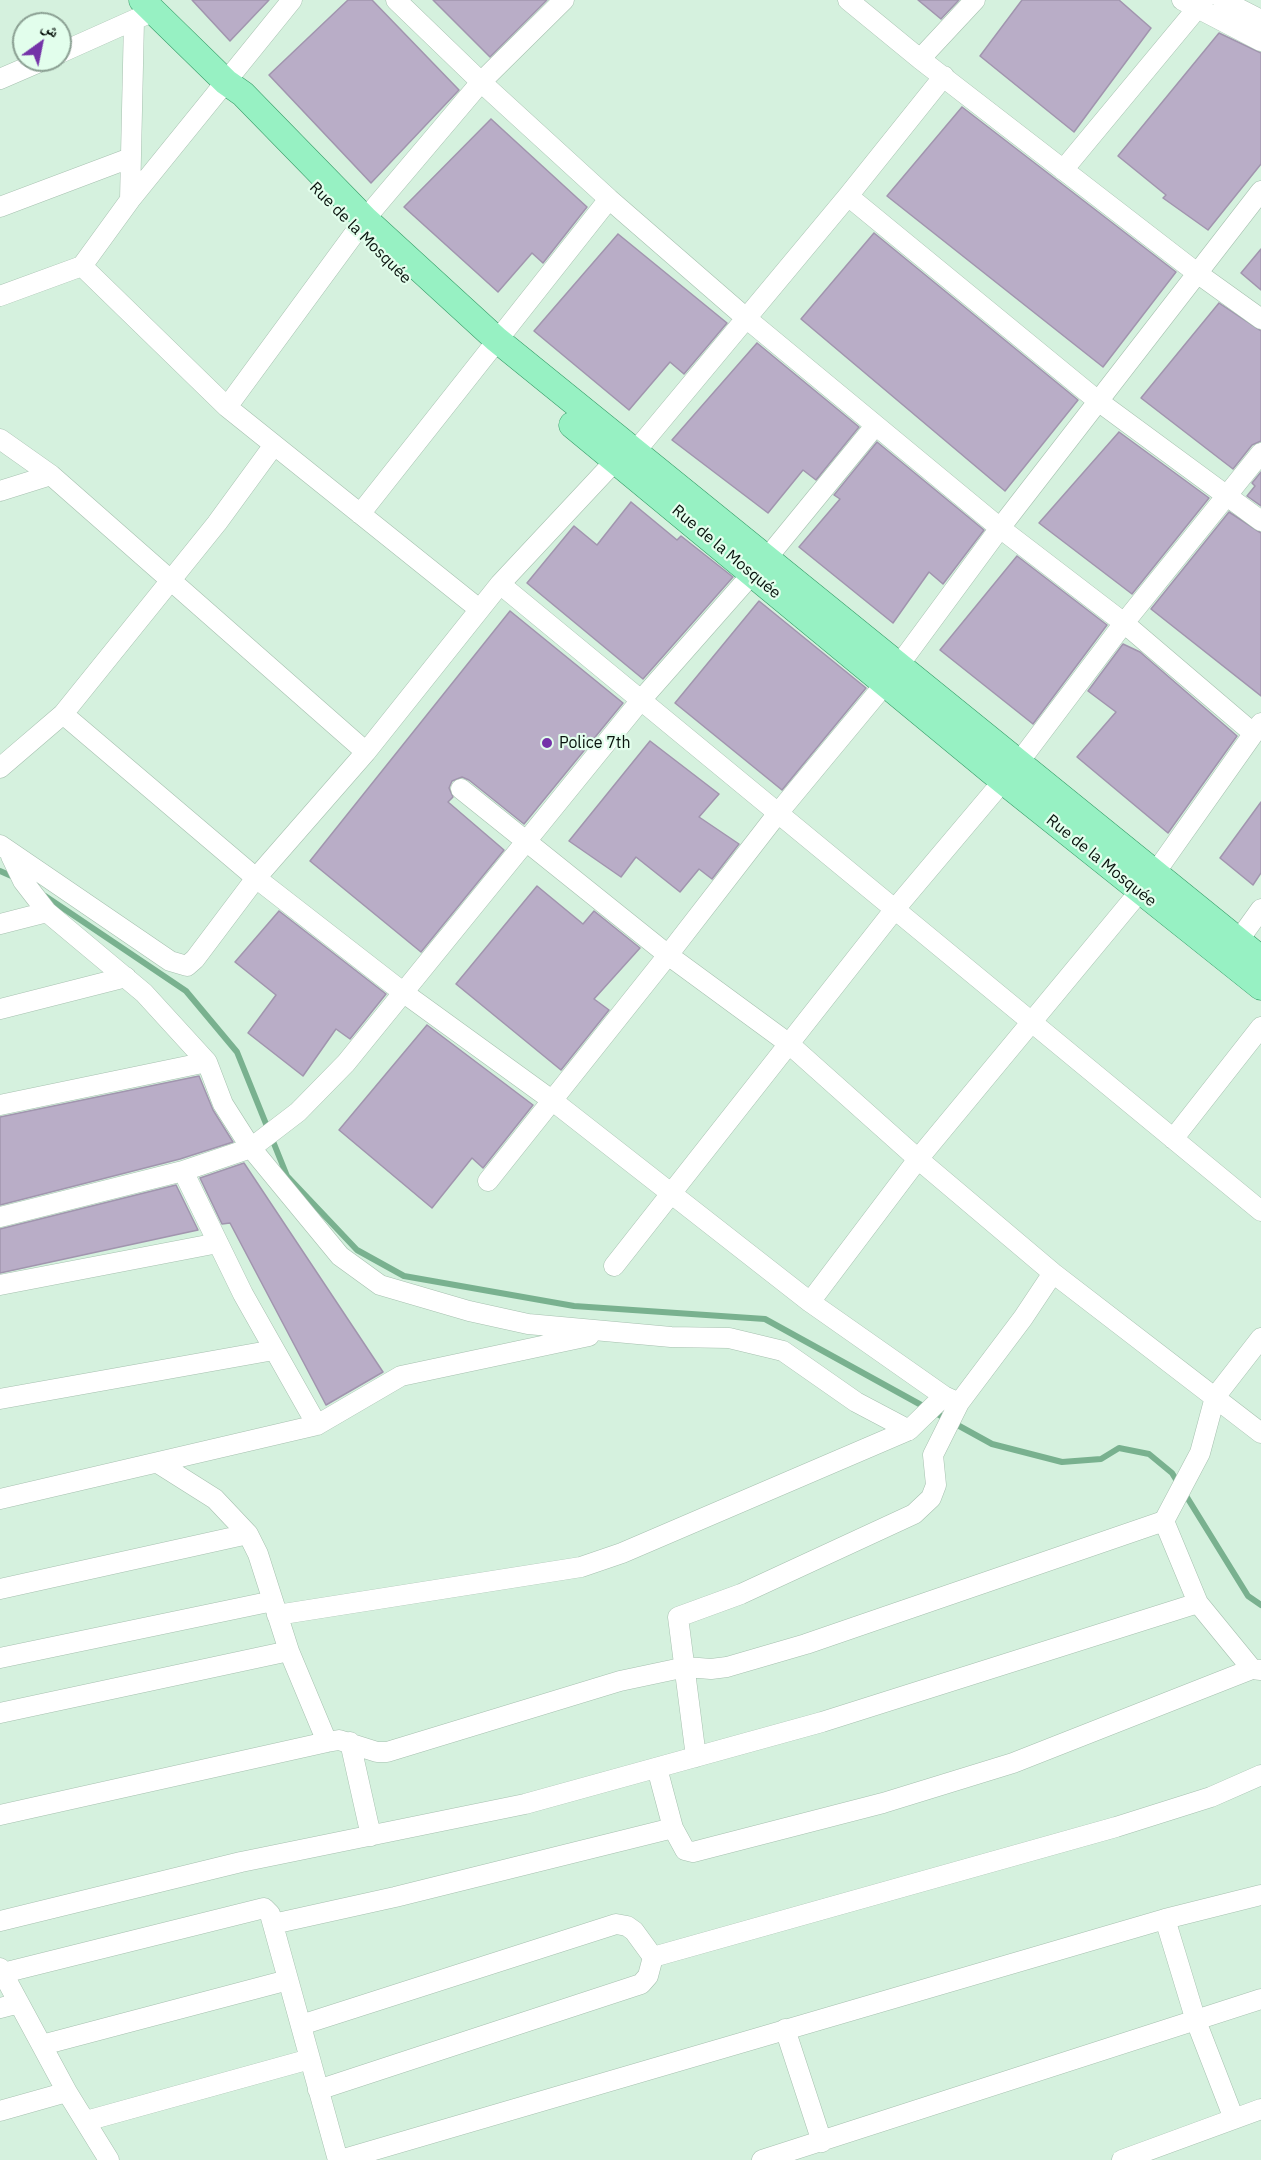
<!DOCTYPE html>
<meta charset="utf-8">
<style>
body{margin:0}
#map{position:relative;width:1261px;height:2160px;overflow:hidden;background:#d5f1de;font-family:"IBM Plex Sans","Noto Naskh Arabic",sans-serif}
canvas{display:block}
.north{position:absolute;left:12px;top:12px;width:60px;height:60px;box-sizing:border-box;background:#e2feec;border:2px solid #8ba093;border-radius:50%;rotate:33deg;font-size:16px;font-weight:700;line-height:24px;text-align:center;color:#09130d}
.north::after{content:'';display:block;margin:auto;width:21px;height:27px;background:#7433a8;clip-path:polygon(50% 0,100% 100%,50% 72%,0 100%)}
</style>
<div id="map">
<canvas width="1261" height="2160"></canvas>
<div class="north">ش</div>
</div>
<script>
const ctx = document.querySelector('canvas').getContext('2d');
ctx.lineJoin = 'round';
const toPath = rows => new Path2D(rows.map(r => 'M' + r).join(''));
function stroke(path, color, width, dash) { ctx.strokeStyle = color; ctx.lineWidth = width; ctx.lineCap = dash ? 'butt' : 'round'; ctx.setLineDash(dash || []); ctx.stroke(path); }
function fillPath(path, color) { ctx.fillStyle = color; ctx.fill(path, 'evenodd'); }
function drawText(font, color, halo, rows, align = 'center') {
  ctx.font = font + ' "IBM Plex Sans",sans-serif'; ctx.lineWidth = 4.5; ctx.setLineDash([]); ctx.textBaseline = 'middle'; ctx.strokeStyle = halo; ctx.fillStyle = color; for (const [text, x, y, turn = 0] of rows) {
    ctx.save(); ctx.translate(x, y); ctx.rotate((+turn || 0) * Math.PI / 180); ctx.textAlign = isNaN(turn) ? turn : align; if (halo) ctx.strokeText(text, 0, 0); ctx.fillText(text, 0, 0); ctx.restore();
  }
}
stroke(toPath([
 [0,871,16,878],
 [45,896,186,991,237,1052,287,1176,357,1250,404,1276,574,1306,765,1319,992,1444,1062,1462,1101,1459,1119,1448,1149,1454,1172,1473,1248,1596,1261,1605]
]), '#79b18f', 6);
const building = toPath([
 [192,0,269,0,230,41,192,0],
 [348,0,372,0,459,90,371,183,269,75,348,0],
 [433,0,547,0,490,57,433,0],
 [918,0,959,0,941,19,918,0],
 [1022,0,1119,0,1151,28,1074,132,980,56,1022,0],
 [1219,33,1261,53,1261,164,1208,230,1163,198,1166,195,1118,156,1219,33],
 [962,107,1176,272,1103,367,887,196,962,107],
 [491,119,587,207,543,263,532,253,498,292,404,207,491,119],
 [874,233,1078,400,1005,491,801,319,874,233],
 [618,234,727,323,684,374,670,362,629,410,534,331,618,234],
 [1261,249,1261,290,1241,273,1261,249],
 [1219,303,1261,331,1261,441,1252,445,1233,469,1141,398,1219,303],
 [757,343,859,427,816,480,803,470,768,513,672,440,757,343],
 [1119,432,1209,498,1132,594,1039,523,1119,432],
 [877,442,984,530,943,584,929,572,893,623,799,547,840,499,834,495,877,442],
 [1261,472,1261,506,1247,496,1255,486,1252,483,1261,472],
 [631,502,677,540,681,536,733,577,643,679,527,583,574,526,597,545,631,502],
 [1229,512,1261,533,1261,696,1151,609,1229,512],
 [1017,556,1107,625,1033,724,940,650,1017,556],
 [759,601,866,688,782,790,675,703,759,601],
 [510,611,623,703,524,824,469,780,462,777,452,781,449,788,453,797,448,802,504,850,421,952,310,861,510,611],
 [1123,644,1140,652,1237,736,1168,833,1077,757,1116,712,1088,691,1123,644],
 [650,741,719,794,699,817,739,844,712,879,699,869,680,892,636,857,621,877,569,841,650,741],
 [1261,802,1261,873,1253,885,1220,858,1261,802],
 [537,886,583,924,594,911,640,948,594,999,609,1010,561,1070,456,984,537,886],
 [279,911,386,994,350,1039,336,1029,303,1076,248,1033,276,995,235,962,279,911],
 [427,1025,533,1105,483,1168,472,1158,432,1208,339,1130,427,1025],
 [199,1076,213,1110,233,1142,180,1159,0,1205,0,1117,199,1076],
 [244,1163,383,1372,326,1405,230,1223,222,1224,200,1178,244,1163],
 [176,1185,198,1230,0,1273,0,1229,176,1185]
]);
fillPath(building, '#b9adc7');
stroke(building, '#a195ae', 1.5);
const minor = toPath([
 [292,0,130,200,82,266,227,407,479,609],
 [396,0,481,82,609,199,746,318,1000,528,1124,623,1253,733],
 [848,0,920,59,1197,273,1261,319],
 [1182,0,1261,41],
 [1222,0,1261,20],
 [60,53,145,15],
 [920,59,975,0],
 [0,79,44,60],
 [1063,170,1204,0],
 [848,196,1098,401,1261,521],
 [130,200,134,20],
 [0,207,130,158],
 [0,296,82,266],
 [227,407,365,219,481,82,564,0],
 [0,439,51,475,366,752],
 [634,453,848,196,944,76],
 [0,491,51,475],
 [360,514,609,199],
 [767,558,875,426],
 [500,584,1261,1211],
 [63,714,256,878,404,993,553,1101,810,1302,944,1396,959,1403],
 [0,768,63,714,217,523,274,445],
 [461,789,668,955,788,1043,918,1159,1053,1273,1261,1433],
 [0,845,170,961,187,966,195,959,256,878,366,752,500,584,615,461],
 [11,856,23,881,47,912,144,993,207,1062],
 [0,924,47,912],
 [1238,941,1261,909],
 [0,1009,126,977],
 [0,1105,207,1062,223,1104,251,1148,340,1256,380,1285,469,1311,528,1324,671,1337,729,1338,783,1351,856,1402,909,1430,944,1396],
 [1173,1139,1261,1027],
 [183,1171,243,1294,317,1425],
 [488,1181,668,955,778,813,885,684,1000,528,1261,191],
 [0,1217,183,1171,251,1148,298,1112,346,1063,641,700,752,574],
 [614,1266,895,909,1019,762,1124,623,1261,453],
 [0,1285,218,1243],
 [810,1302,918,1159,1155,873,1261,723],
 [1261,1338,1215,1397,1200,1453,1164,1521,1198,1603,1252,1669,1261,1670],
 [0,1399,274,1350],
 [158,1463,215,1499,248,1534,258,1554,289,1651,327,1742],
 [0,1499,317,1425,401,1376,589,1336],
 [0,1589,248,1534],
 [277,1615,581,1567,622,1553,909,1430],
 [0,1658,273,1601],
 [0,1713,289,1651],
 [350,1742,371,1836],
 [696,1757,678,1617,741,1594,914,1514,931,1498,936,1485,933,1455,959,1403,1023,1318,1053,1273],
 [657,1768,673,1828,685,1850,693,1852,883,1803,1013,1763,1252,1669],
 [0,1815,327,1742,339,1740,377,1752,387,1752,620,1681,686,1667,711,1669,727,1667,806,1644,1164,1521],
 [1165,1919,1196,2021,1234,2119],
 [0,1921,241,1862,525,1804,822,1722,1198,1603],
 [273,1924,395,1897,673,1828],
 [653,1957,1116,1827,1211,1797,1261,1775],
 [0,1968,67,2092,109,2160],
 [3,1973,264,1908,270,1914,338,2160],
 [0,2008,19,2003],
 [301,2025,616,1924,627,1926,634,1931,653,1957,648,1976,641,1984,318,2090],
 [785,2029,822,2142],
 [42,2045,288,1980],
 [0,2111,67,2092],
 [86,2121,310,2059],
 [340,2160,1165,1919,1261,1895],
 [762,2160,1261,1999],
 [1122,2160,1261,2109]
]);
const major = toPath([
 [142,0,226,82,243,94,365,219,496,339,1261,959],
 [572,425,1003,781,1261,987]
]);
stroke(minor, '#a6c0af', 21);
stroke(major, '#389d69', 27);
stroke(minor, '#fff', 20);
stroke(major, '#97f1c3', 26);
for (const [x, y, r, color] of [
 [547,743,6,"#7433a8"]
]) { const dot = new Path2D(); dot.arc(x, y, r, 0, 2 * Math.PI); ctx.fillStyle = color; ctx.fill(dot); stroke(dot, '#e2feec', 2); }
drawText('16px', '#09130d', '#e2feec', [
 ["Rue de la Mosquée",360,233,45],
 ["Rue de la Mosquée",726,552,40],
 ["Rue de la Mosquée",1101,861,39]
]);
drawText('16px', '#09130d', '#e2feec', [
 ["Police 7th",559,743]
], 'left');
</script>
